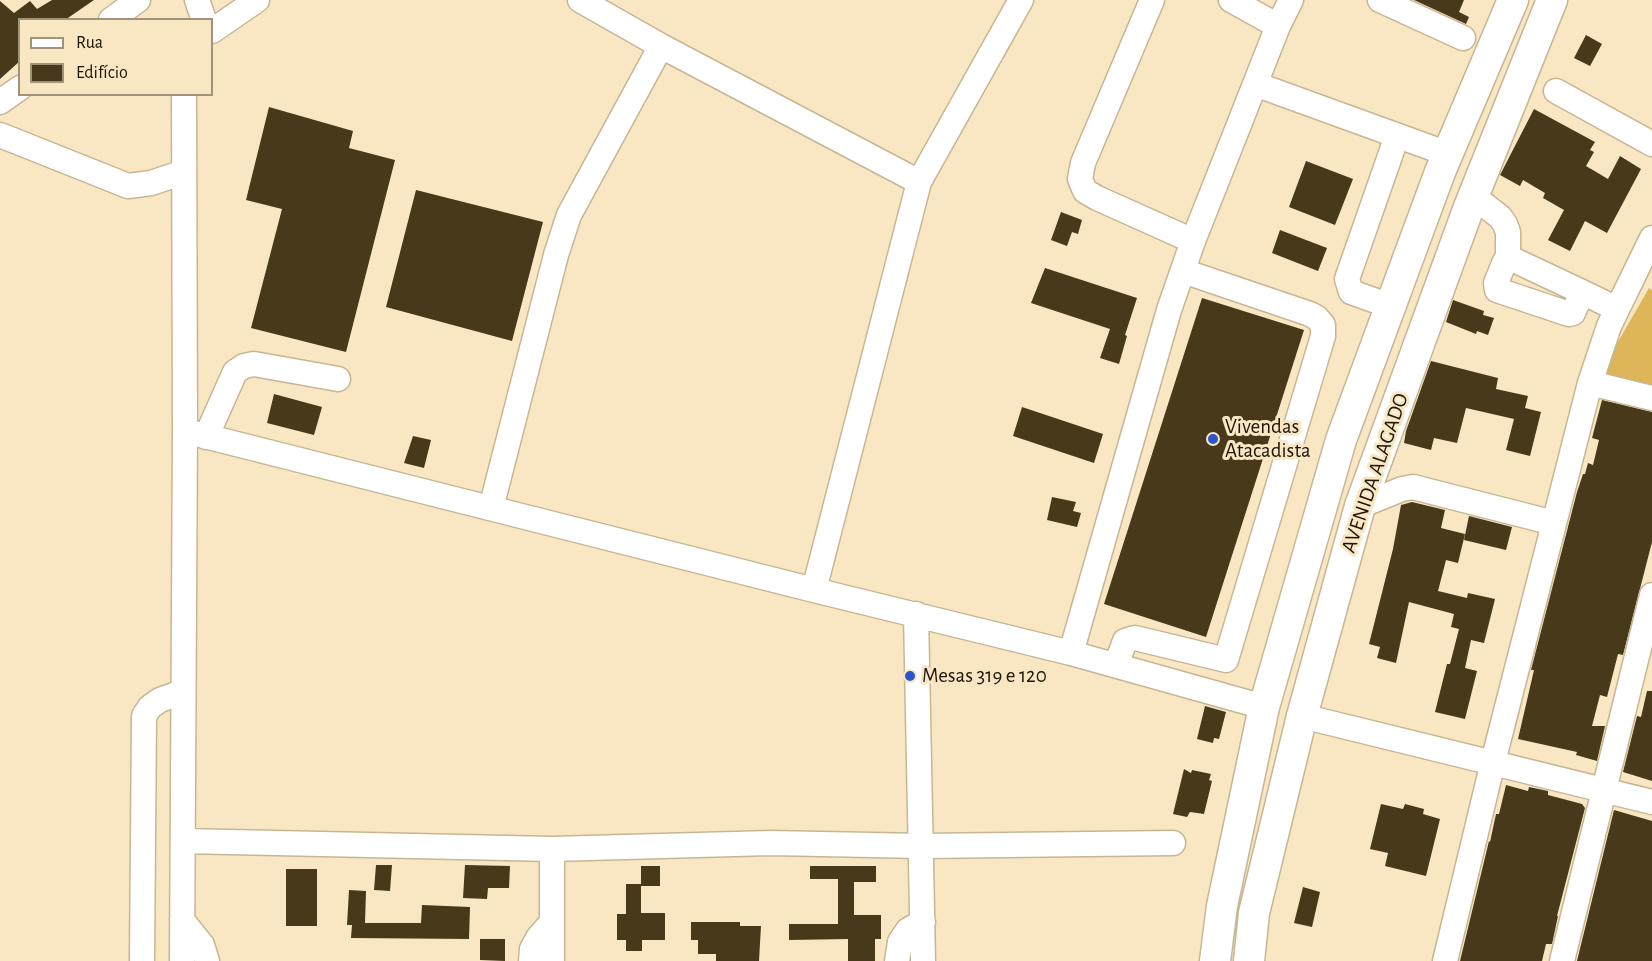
<!DOCTYPE html>
<meta charset="utf-8">
<style>
body{margin:0}
#map{position:relative;width:1652px;height:961px;overflow:hidden;background:#f9e7c4;font-family:"Alegreya Sans",sans-serif}
canvas{display:block}
.legend{position:absolute;left:18px;top:18px;width:195px;height:78px;box-sizing:border-box;background:#f9e7c4;border:2px solid #a19379;margin:0;padding:8px 10px;list-style:none;font-size:18px;color:#1c1609}
.legend li{display:flex;align-items:center;gap:12px;height:30px}
.legend b{width:30px;border:2px solid #a19379}
</style>
<div id="map">
<canvas width="1652" height="961"></canvas>
<ul class="legend">
<li><b style="height:8px;background:#fff"></b>Rua</li>
<li><b style="height:16px;background:#47391a"></b>Edifício</li>
</ul>
</div>
<script>
const ctx = document.querySelector('canvas').getContext('2d');
ctx.lineJoin = 'round';
function fillPath(path, color) { ctx.fillStyle = color; ctx.fill(path, 'evenodd'); }
const toPath = rows => new Path2D(rows.map(r => 'M' + r).join(''));
function stroke(path, color, width, dash) { ctx.strokeStyle = color; ctx.lineWidth = width; ctx.lineCap = dash ? 'butt' : 'round'; ctx.setLineDash(dash || []); ctx.stroke(path); }
function drawText(font, color, halo, rows, align = 'center') {
  ctx.font = font + ' "Alegreya Sans",sans-serif'; ctx.lineWidth = 6; ctx.setLineDash([]); ctx.textBaseline = 'middle'; ctx.strokeStyle = halo; ctx.fillStyle = color; for (const [text, x, y, turn = 0] of rows) {
    ctx.save(); ctx.translate(x, y); ctx.rotate((+turn || 0) * Math.PI / 180); ctx.textAlign = isNaN(turn) ? turn : align; if (halo) ctx.strokeText(text, 0, 0); ctx.fillText(text, 0, 0); ctx.restore();
  }
}
fillPath(toPath([
 [1649,288,1652,290,1652,386,1600,373]
]), '#dfb55a');
fillPath(toPath([
 [52,0,94,0,65,20,20,20,20,61,0,79,0,1,14,13,30,1,37,9],
 [1414,0,1464,0,1459,12,1469,17,1466,24],
 [1586,35,1602,44,1590,66,1574,58],
 [269,107,353,131,349,148,395,160,346,352,251,328,282,209,246,200],
 [1534,109,1595,142,1590,150,1594,152,1586,166,1608,179,1620,156,1641,169,1607,233,1585,221,1570,251,1548,240,1564,210,1543,198,1545,193,1523,180,1520,186,1500,175],
 [1306,161,1353,179,1335,225,1289,207],
 [416,190,543,222,512,341,386,307],
 [1061,212,1082,220,1078,234,1072,232,1067,246,1051,240],
 [1280,230,1327,248,1318,271,1272,253],
 [1045,268,1137,298,1125,335,1127,336,1119,364,1100,358,1110,329,1031,303],
 [1202,298,1304,330,1206,637,1104,604],
 [1453,300,1484,311,1483,315,1494,318,1488,335,1477,331,1476,334,1446,322],
 [1431,361,1498,378,1496,389,1528,396,1525,408,1541,412,1530,456,1506,450,1514,419,1466,408,1457,443,1434,438,1431,450,1404,443,1406,431],
 [274,394,322,407,314,435,267,423],
 [1602,400,1652,412,1652,542,1623,655,1618,654,1607,697,1600,695,1592,726,1605,726,1597,761,1576,755,1577,752,1518,739,1534,670,1531,670,1577,492,1583,474,1585,474,1588,463,1593,465,1599,440,1592,438],
 [1022,407,1103,434,1094,463,1013,436],
 [413,436,431,440,424,468,404,463],
 [1052,497,1076,502,1073,511,1081,513,1077,527,1047,520],
 [1412,502,1445,510,1441,528,1465,534,1458,563,1446,560,1438,591,1467,598,1468,593,1495,599,1484,643,1471,640,1465,668,1477,671,1465,719,1435,712,1447,664,1450,664,1459,629,1451,627,1454,614,1409,602,1396,663,1377,658,1380,647,1369,644,1393,549,1401,505],
 [1469,516,1512,527,1506,550,1464,540],
 [1647,691,1652,691,1652,781,1623,772,1637,716,1641,717],
 [1205,706,1226,712,1219,739,1214,738,1213,743,1197,739],
 [1184,769,1191,773,1192,770,1211,774,1209,780,1212,781,1204,814,1190,812,1187,817,1173,814],
 [1506,785,1528,791,1529,787,1548,791,1548,795,1582,804,1585,808,1557,916,1558,916,1552,944,1546,944,1542,961,1460,961,1489,841,1490,842,1496,814,1499,814],
 [1381,804,1403,809,1405,804,1424,809,1423,814,1440,819,1426,876,1385,866,1388,853,1370,849],
 [1614,810,1652,821,1652,961,1577,961],
 [376,865,392,865,390,891,374,890],
 [465,865,510,866,509,888,488,888,487,899,463,898],
 [641,866,660,866,660,886,641,886],
 [810,866,876,866,876,882,854,882,854,915,881,915,881,939,875,939,875,961,848,961,848,939,789,940,789,924,838,924,838,879,810,879],
 [286,869,317,869,317,926,286,926],
 [626,884,641,884,641,913,665,913,665,940,642,940,642,951,626,951,626,940,617,940,617,914,626,914],
 [1303,887,1320,892,1312,927,1294,923],
 [349,890,366,891,365,923,421,923,422,905,470,907,469,939,351,938,352,925,347,925],
 [691,922,740,922,740,926,761,926,759,961,716,961,716,954,698,954,698,940,691,940],
 [480,939,505,939,505,961,480,960]
]), '#47391a');
const minor = toPath([
 [197,0,204,20],
 [580,0,661,46,919,182],
 [1021,0,919,182,814,590,1071,653,1264,707],
 [1152,0,1083,163,1080,179,1085,191,1097,198,1193,241],
 [1231,0,1278,26],
 [1380,0,1463,38],
 [111,20,138,0],
 [212,31,257,0],
 [1255,84,1448,154],
 [1556,91,1652,144],
 [184,94,185,431,814,590],
 [0,102,20,88],
 [0,135,128,186,151,183,184,172],
 [1473,196,1500,217,1505,224,1508,232,1508,259],
 [1582,292,1573,313,1569,314,1497,290,1496,283,1505,261,1512,259,1582,292,1617,309],
 [1390,306,1351,292,1347,279,1397,136],
 [1590,383,1652,398],
 [206,437,235,372,244,366,254,364,338,379],
 [1360,506,1402,489,1413,487,1554,523],
 [491,508,556,255,569,215,661,46],
 [916,614,923,961],
 [1071,653,1169,310,1193,241,1278,26,1291,0],
 [1116,665,1125,641,1135,638,1226,660,1323,336,1323,325,1317,318,1310,314,1183,271],
 [1302,716,1652,802],
 [183,841,552,849,771,843,922,846,1173,843],
 [182,920,202,945,207,961],
 [142,961,144,716,150,707,160,700,182,692],
 [182,961,185,431],
 [531,961,532,949,538,938,552,922],
 [552,961,552,849],
 [897,961,900,942,908,930,923,922],
 [1445,961,1493,762,1590,383,1609,326,1652,238],
 [1562,961,1652,595]
]);
const major = toPath([
 [1215,961,1222,906,1264,707,1341,440,1440,172,1513,0],
 [1249,961,1254,913,1302,716,1360,506,1469,207,1552,0]
]);
stroke(minor, '#c7b694', 27);
stroke(major, '#c7b694', 33);
stroke(minor, '#fff', 24);
stroke(major, '#fff', 30);
for (const [x, y, r, color] of [
 [1213,439,6,"#2c55c5"],
 [910,676,6,"#2c55c5"]
]) { const dot = new Path2D(); dot.arc(x, y, r, 0, 2 * Math.PI); ctx.fillStyle = color; ctx.fill(dot); stroke(dot, '#f9e7c4', 2); }
drawText('21px', '#1c1609', '#f9e7c4', [
 ["Vivendas",1225,427],
 ["Atacadista",1225,451],
 ["Mesas 319 e 120",922,676]
], 'left');
drawText('21px', '#1c1609', '#f9e7c4', [
 ["AVENIDA ALAGADO",1375,473,-71]
]);
</script>
